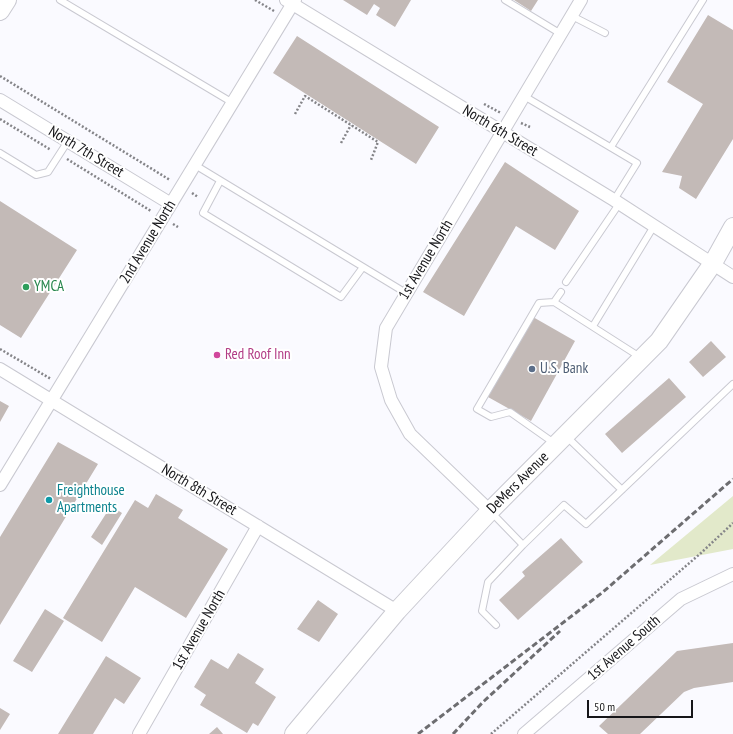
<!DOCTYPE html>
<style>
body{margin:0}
#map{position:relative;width:733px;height:734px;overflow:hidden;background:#fafaff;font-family:"PT Sans Narrow",sans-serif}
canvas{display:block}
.scale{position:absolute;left:587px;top:700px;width:106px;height:18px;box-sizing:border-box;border:2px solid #161619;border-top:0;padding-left:5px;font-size:12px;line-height:14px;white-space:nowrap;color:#161619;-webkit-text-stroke:3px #fff;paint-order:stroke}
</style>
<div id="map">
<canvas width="733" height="734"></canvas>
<div class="scale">50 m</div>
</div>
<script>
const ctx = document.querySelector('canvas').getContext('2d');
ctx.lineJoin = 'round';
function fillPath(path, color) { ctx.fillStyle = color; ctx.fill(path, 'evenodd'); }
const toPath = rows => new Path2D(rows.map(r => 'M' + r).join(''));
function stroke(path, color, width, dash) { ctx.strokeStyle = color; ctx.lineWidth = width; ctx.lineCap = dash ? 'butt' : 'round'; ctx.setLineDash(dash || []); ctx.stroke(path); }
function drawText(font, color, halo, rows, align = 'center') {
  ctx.font = font + ' "PT Sans Narrow",sans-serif'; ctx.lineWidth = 4; ctx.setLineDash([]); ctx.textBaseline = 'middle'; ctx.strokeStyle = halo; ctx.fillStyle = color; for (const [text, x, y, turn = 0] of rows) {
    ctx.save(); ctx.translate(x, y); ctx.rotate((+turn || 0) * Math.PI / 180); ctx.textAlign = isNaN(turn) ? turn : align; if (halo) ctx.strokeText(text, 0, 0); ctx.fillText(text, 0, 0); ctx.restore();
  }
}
fillPath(toPath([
 [733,496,733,549,650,565]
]), '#e2e9ca');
fillPath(toPath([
 [343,0,411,0,395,27,376,15,380,8,374,4,367,15],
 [514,0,538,0,531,11],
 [708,15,733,30,733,139,696,199,679,188,682,176,662,172,703,104,667,82],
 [297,36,439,127,416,164,273,73],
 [505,162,579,211,555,250,516,226,464,316,423,292],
 [0,201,77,250,21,338,0,325],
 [533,317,575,341,531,421,488,397],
 [711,341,726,357,703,377,689,362],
 [669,378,686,397,622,453,605,434],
 [0,401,9,406,0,422],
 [58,442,98,464,0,625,0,537],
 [156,494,183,510,178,518,228,549,186,618,135,587,102,642,63,618,135,500,148,508],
 [111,506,122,513,102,545,91,537],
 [561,538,583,562,518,620,499,600,525,576,522,572],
 [318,600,338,614,319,642,297,629],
 [45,609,64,621,32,672,13,661],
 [733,643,733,682,694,688,684,692,640,734,608,734,599,726,677,651],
 [238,653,264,669,255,683,276,697,258,726,253,723,247,733,200,705,206,695,194,687,211,659,228,669],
 [106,656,141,678,124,704,115,698,93,734,58,734],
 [0,708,10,714,0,730],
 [217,727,223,734,209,734]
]), '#c3bab7');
const lane = toPath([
 [60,0,233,103],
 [505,0,561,34],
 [572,16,605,33],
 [524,96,637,163,614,200],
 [611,147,703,0],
 [0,153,36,175,48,172,68,141],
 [195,165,406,293],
 [220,181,203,213,341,297,363,267],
 [566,282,619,204],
 [554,302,561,292],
 [593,326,654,226],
 [567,437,622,490],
 [554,443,510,412,491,417,477,409,539,303,554,302,640,357],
 [491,512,523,545],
 [496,625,482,611,488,582,523,545,564,505,586,524,733,384]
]);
const street = toPath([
 [286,0,614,200,733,277],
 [0,100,171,204],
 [0,369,397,611],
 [0,485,295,0],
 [490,511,410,434,391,400,381,367,386,328,581,0],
 [139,734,258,526],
 [524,734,681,599,733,574]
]);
const secondary = toPath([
 [0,11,7,0],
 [294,734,397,611,490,511,659,341,713,263,733,227]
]);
stroke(lane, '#c9c9d1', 8);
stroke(street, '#c9c9d1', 14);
stroke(secondary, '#c9c9d1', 20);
stroke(toPath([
 [255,0,274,11],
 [0,76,170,180],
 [484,104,501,113],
 [295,114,305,96,378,142,371,160],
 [0,119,51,150],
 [521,123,530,127],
 [341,143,351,125],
 [67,159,151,211],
 [192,193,198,197],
 [173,224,178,227],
 [0,349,51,379],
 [491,734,701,553,733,523]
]), '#848488', 2.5, [2, 2]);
stroke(lane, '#fff', 6);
stroke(street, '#fff', 12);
stroke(secondary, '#fff', 18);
stroke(toPath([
 [418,734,603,592,733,479],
 [453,734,483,702,560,631]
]), '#6d6d70', 3, [6, 3]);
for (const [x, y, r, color] of [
 [26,287,4,"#2e9e5b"],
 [217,355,4,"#d1479c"],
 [532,369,4,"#5c6f8a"],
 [49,500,4,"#0f9aa8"]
]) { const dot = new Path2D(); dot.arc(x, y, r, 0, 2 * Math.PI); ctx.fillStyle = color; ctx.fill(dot); stroke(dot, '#fff', 1.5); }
drawText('15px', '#161619', '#fff', [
 ["North 6th Street",500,131,31],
 ["North 7th Street",86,152,31],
 ["2nd Avenue North",148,242,-59],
 ["1st Avenue North",426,260,-59],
 ["DeMers Avenue",518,483,-45],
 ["North 8th Street",199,490,31],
 ["1st Avenue North",199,630,-60],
 ["1st Avenue South",624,648,-41]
]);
drawText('15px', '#27864d', '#fff', [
 ["YMCA",34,287]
], 'left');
drawText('15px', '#b23c85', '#fff', [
 ["Red Roof Inn",225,355]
], 'left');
drawText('15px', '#4e5e75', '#fff', [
 ["U.S. Bank",540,369]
], 'left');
drawText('15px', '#0d838f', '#fff', [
 ["Freighthouse",57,491],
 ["Apartments",57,508]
], 'left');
</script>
